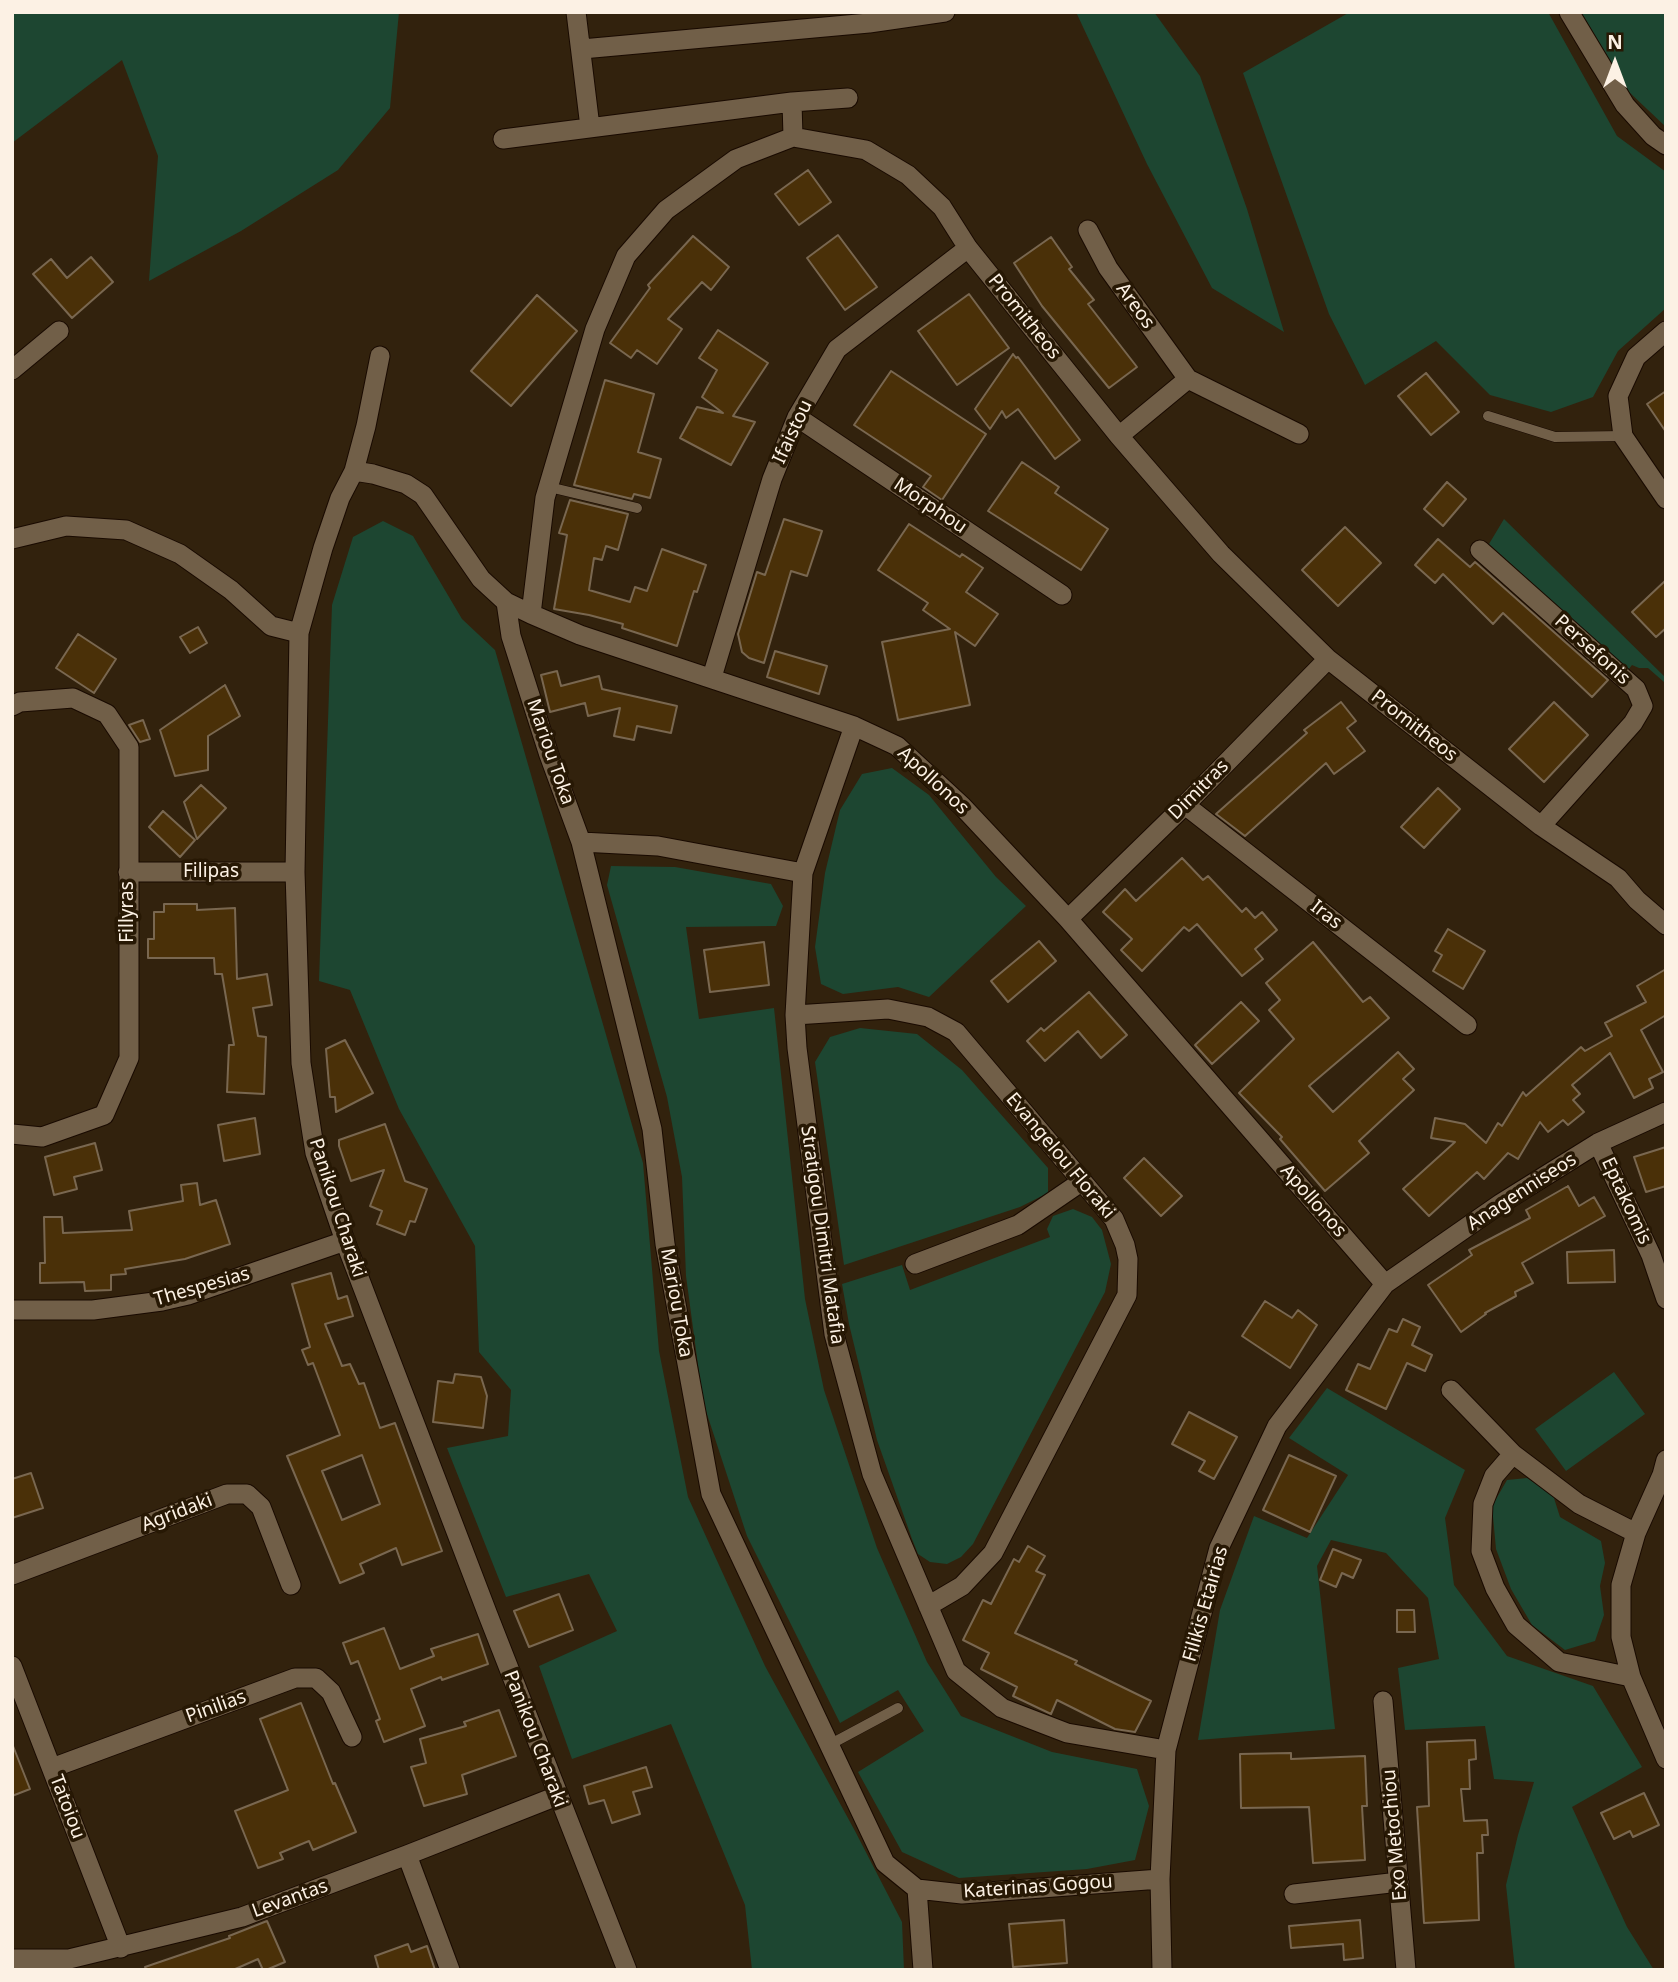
<!DOCTYPE html>
<style>
body{margin:0}
#map{position:relative;width:1678px;height:1982px;overflow:hidden;background:#32220d;font-family:"Noto Sans",sans-serif}
canvas{display:block}
.frame{position:absolute;inset:0;border:14px solid #fcf1e4;pointer-events:none}
.north{position:absolute;left:1580px;top:28px;width:70px;height:70px;-webkit-text-stroke:5px #271804;paint-order:stroke;rotate:0deg;font-size:19px;font-weight:700;line-height:28px;text-align:center;color:#fcf1e4}
.north::after{content:'';display:block;margin:auto;width:24px;height:32px;background:#fcf1e4;clip-path:polygon(50% 0,100% 100%,50% 72%,0 100%)}
</style>
<div id="map">
<canvas width="1678" height="1982"></canvas>
<div class="frame"></div>
<div class="north">N</div>
</div>
<script>
const ctx = document.querySelector('canvas').getContext('2d');
ctx.lineJoin = 'round';
function fillPath(path, color) { ctx.fillStyle = color; ctx.fill(path, 'evenodd'); }
const toPath = rows => new Path2D(rows.map(r => 'M' + r).join(''));
function stroke(path, color, width, dash) { ctx.strokeStyle = color; ctx.lineWidth = width; ctx.lineCap = dash ? 'butt' : 'round'; ctx.setLineDash(dash || []); ctx.stroke(path); }
function drawText(font, color, halo, rows, align = 'center') {
  ctx.font = font + ' "Noto Sans",sans-serif'; ctx.lineWidth = 7; ctx.setLineDash([]); ctx.textBaseline = 'middle'; ctx.strokeStyle = halo; ctx.fillStyle = color; for (const [text, x, y, turn = 0] of rows) {
    ctx.save(); ctx.translate(x, y); ctx.rotate((+turn || 0) * Math.PI / 180); ctx.textAlign = isNaN(turn) ? turn : align; if (halo) ctx.strokeText(text, 0, 0); ctx.fillText(text, 0, 0); ctx.restore();
  }
}
fillPath(toPath([
 [12,12,399,12,390,108,338,170,241,231,149,281,158,156,122,60,12,143],
 [1076,12,1154,12,1200,76,1247,209,1284,332,1212,288,1147,164],
 [1350,12,1548,12,1617,136,1666,172,1666,308,1618,351,1593,397,1551,412,1490,395,1436,341,1365,385,1329,314,1243,73],
 [1581,12,1666,12,1666,127,1629,92],
 [1504,519,1665,677,1664,682,1648,668,1639,668,1632,665,1628,670,1489,544],
 [383,521,413,536,462,619,495,650,643,1163,659,1351,688,1497,765,1666,855,1831,902,1922,904,1970,752,1970,745,1905,671,1724,572,1759,539,1666,617,1631,589,1574,506,1597,447,1448,508,1436,511,1390,479,1352,475,1246,399,1109,350,990,319,981,332,605,353,537],
 [892,768,929,795,996,877,1026,906,929,997,898,987,843,994,821,984,815,947,825,873,840,810,862,774],
 [611,866,675,867,771,884,783,906,776,926,686,927,699,1019,774,1008,805,1299,824,1390,877,1548,927,1662,961,1716,1052,1752,1137,1769,1149,1806,1135,1860,1087,1869,959,1878,902,1852,858,1772,924,1731,898,1690,840,1723,747,1536,703,1402,686,1276,682,1177,667,1097,607,885],
 [860,1028,917,1034,962,1070,1048,1168,1048,1193,1020,1207,844,1265,815,1062,830,1037],
 [1073,1209,1092,1217,1102,1230,1111,1264,1105,1292,973,1544,961,1557,947,1564,930,1562,918,1554,912,1539,877,1440,849,1324,842,1284,902,1265,910,1290,1050,1237,1047,1229,1053,1216],
 [1614,1372,1645,1414,1566,1471,1535,1429],
 [1327,1388,1465,1470,1445,1518,1454,1585,1507,1656,1593,1686,1642,1767,1572,1807,1627,1927,1654,1970,1515,1970,1506,1885,1518,1835,1534,1782,1494,1779,1485,1726,1405,1730,1398,1668,1439,1659,1428,1598,1386,1553,1331,1540,1317,1566,1335,1729,1198,1740,1220,1610,1254,1516,1307,1538,1348,1475,1289,1438],
 [1527,1478,1553,1495,1560,1517,1601,1541,1605,1563,1600,1586,1604,1615,1595,1641,1565,1650,1532,1625,1511,1589,1496,1549,1492,1506,1507,1480]
]), '#1d4631');
const building = toPath([
 [808,170,831,202,799,225,775,194,808,170],
 [838,235,877,287,845,310,807,258,838,235],
 [693,236,729,267,711,290,702,282,668,319,682,329,657,364,637,350,631,358,610,343,650,288,648,285,693,236],
 [1051,237,1072,267,1069,269,1094,300,1088,304,1137,367,1109,388,1042,306,1014,263,1051,237],
 [91,257,113,282,72,318,33,274,51,259,67,278,91,257],
 [969,294,1009,348,957,385,918,331,969,294],
 [537,295,577,331,511,406,471,371,537,295],
 [718,330,768,363,733,416,755,422,731,465,680,438,697,407,723,413,702,397,717,370,699,358,718,330],
 [1013,354,1016,358,1018,357,1080,440,1055,459,1018,409,1006,418,1002,411,990,429,975,409,1013,354],
 [891,371,986,434,942,500,923,487,931,476,854,425,891,371],
 [1426,373,1459,412,1431,435,1398,396,1426,373],
 [605,380,654,394,638,452,661,459,650,498,634,494,632,499,574,485,605,380],
 [1666,391,1666,432,1647,404,1666,391],
 [1022,462,1059,487,1055,493,1108,529,1081,570,988,511,1022,462],
 [1447,482,1466,499,1443,526,1424,509,1447,482],
 [570,500,628,514,618,550,606,546,602,560,594,558,589,590,630,602,635,587,647,591,662,549,706,565,697,592,694,591,677,646,622,628,623,624,589,615,554,609,567,535,559,533,570,500],
 [784,519,822,531,807,576,791,571,764,663,749,658,742,652,738,634,757,572,765,575,784,519],
 [909,524,960,557,962,554,983,568,966,592,998,614,975,646,955,632,970,705,898,720,882,642,950,629,923,610,928,603,878,570,909,524],
 [1345,527,1381,563,1338,606,1302,570,1345,527],
 [1438,539,1470,567,1475,562,1608,680,1592,697,1503,613,1493,624,1443,574,1435,583,1415,565,1438,539],
 [1666,580,1666,628,1656,637,1632,612,1666,580],
 [198,627,207,643,190,653,180,637,198,627],
 [78,634,116,659,94,693,56,668,78,634],
 [775,651,827,666,819,694,767,677,775,651],
 [557,671,561,686,599,676,602,689,677,706,671,733,637,726,634,740,614,736,620,708,588,716,585,703,550,712,541,675,557,671],
 [225,685,240,716,208,736,208,770,175,776,160,730,225,685],
 [1341,702,1356,721,1347,728,1365,751,1334,774,1326,763,1245,836,1216,814,1307,733,1304,730,1341,702],
 [1554,702,1588,735,1544,782,1509,749,1554,702],
 [143,720,150,739,140,742,129,725,143,720],
 [201,785,226,808,197,839,184,802,201,785],
 [1438,788,1460,809,1424,848,1401,827,1438,788],
 [163,811,195,840,180,857,149,827,163,811],
 [1182,858,1203,880,1208,876,1242,912,1246,908,1255,918,1262,912,1277,930,1255,949,1263,959,1242,976,1197,924,1189,931,1184,927,1142,971,1121,950,1132,939,1103,912,1125,889,1136,901,1182,858],
 [164,904,197,904,197,910,235,908,237,979,267,974,272,1005,253,1008,258,1036,266,1037,264,1094,227,1092,229,1045,234,1045,222,974,215,974,214,958,148,958,148,939,154,939,154,912,164,912,164,904],
 [1448,929,1485,951,1463,989,1433,971,1442,955,1435,951,1448,929],
 [1039,941,1056,961,1008,1002,991,981,1039,941],
 [764,942,769,985,710,992,704,950,764,942],
 [1313,942,1363,1002,1370,997,1389,1018,1309,1086,1333,1112,1398,1052,1414,1069,1403,1079,1414,1090,1359,1141,1369,1153,1325,1191,1280,1139,1282,1137,1239,1093,1294,1039,1269,1010,1280,1000,1266,983,1313,942],
 [1666,969,1666,1015,1641,1030,1663,1072,1649,1079,1653,1088,1634,1098,1610,1053,1572,1085,1580,1094,1573,1100,1584,1112,1568,1125,1563,1120,1548,1132,1540,1122,1518,1159,1508,1153,1484,1179,1477,1172,1429,1216,1403,1189,1455,1142,1431,1138,1435,1118,1465,1124,1486,1143,1498,1123,1502,1126,1523,1092,1526,1096,1581,1047,1585,1051,1612,1036,1605,1023,1646,1002,1637,986,1666,969],
 [1089,992,1127,1035,1101,1058,1078,1031,1045,1061,1027,1041,1041,1028,1044,1031,1089,992],
 [1241,1002,1259,1021,1212,1064,1195,1045,1241,1002],
 [345,1040,373,1093,336,1112,335,1097,330,1097,326,1049,345,1040],
 [255,1118,260,1154,224,1161,218,1125,255,1118],
 [385,1124,405,1181,427,1189,415,1222,410,1221,405,1235,377,1224,382,1211,370,1206,384,1170,351,1181,339,1146,339,1140,385,1124],
 [95,1143,102,1170,74,1177,77,1189,54,1195,45,1157,95,1143],
 [1666,1147,1666,1186,1646,1192,1634,1157,1666,1147],
 [1144,1158,1182,1196,1161,1216,1124,1178,1144,1158],
 [197,1183,200,1205,216,1200,230,1244,185,1259,125,1269,126,1274,111,1275,111,1290,85,1291,84,1282,40,1283,40,1263,45,1263,44,1217,62,1217,63,1233,132,1230,129,1211,183,1201,181,1185,197,1183],
 [1568,1186,1579,1206,1594,1197,1605,1216,1522,1263,1533,1283,1515,1292,1516,1296,1485,1313,1486,1314,1461,1332,1428,1285,1472,1255,1469,1250,1530,1218,1526,1210,1568,1186],
 [1614,1250,1615,1282,1568,1283,1567,1252,1614,1250],
 [331,1273,338,1299,347,1296,353,1316,325,1324,342,1366,350,1364,359,1384,364,1383,380,1428,395,1423,442,1551,402,1565,396,1548,360,1564,364,1573,340,1583,287,1456,340,1435,313,1363,308,1365,302,1350,310,1347,292,1284,331,1273],
 [362,1455,380,1504,342,1520,322,1471,362,1455],
 [1265,1301,1292,1318,1298,1310,1317,1325,1290,1368,1242,1336,1265,1301],
 [1403,1319,1420,1327,1412,1345,1432,1355,1425,1371,1407,1363,1386,1409,1346,1390,1358,1364,1370,1369,1389,1329,1397,1332,1403,1319],
 [455,1374,481,1377,487,1396,483,1428,433,1422,438,1381,453,1383,455,1374],
 [1189,1412,1237,1437,1214,1479,1199,1471,1205,1461,1172,1444,1189,1412],
 [1289,1455,1336,1476,1310,1532,1263,1510,1289,1455],
 [31,1473,43,1508,12,1518,12,1479,31,1473],
 [1028,1546,1045,1556,1036,1571,1045,1575,1015,1633,1077,1661,1075,1664,1151,1701,1135,1732,1115,1729,1057,1700,1051,1714,1013,1696,1017,1687,981,1669,989,1653,963,1640,983,1600,991,1604,1014,1559,1019,1562,1028,1546],
 [1333,1549,1361,1560,1353,1578,1342,1573,1336,1587,1320,1580,1333,1549],
 [559,1594,573,1630,529,1647,514,1611,559,1594],
 [1397,1610,1414,1610,1415,1632,1397,1632,1397,1610],
 [384,1628,400,1669,434,1656,431,1649,478,1634,488,1664,442,1680,441,1677,411,1689,425,1726,384,1742,376,1721,380,1719,358,1661,351,1664,343,1643,384,1628],
 [301,1703,333,1784,335,1783,356,1832,313,1850,309,1841,280,1853,283,1859,258,1868,235,1811,288,1790,260,1719,301,1703],
 [499,1710,516,1756,462,1775,467,1794,424,1806,411,1767,426,1763,420,1739,466,1726,464,1722,499,1710],
 [1475,1740,1476,1759,1469,1760,1470,1789,1461,1789,1464,1821,1487,1820,1488,1835,1482,1835,1483,1853,1477,1853,1479,1920,1424,1923,1417,1807,1429,1806,1427,1742,1475,1740],
 [13,1746,30,1789,12,1796,12,1747,13,1746],
 [1291,1753,1291,1759,1365,1756,1367,1806,1362,1806,1365,1860,1313,1863,1309,1807,1241,1808,1240,1754,1291,1753],
 [646,1767,652,1787,633,1792,640,1814,612,1823,604,1800,589,1804,584,1786,646,1767],
 [1644,1793,1659,1825,1633,1837,1630,1831,1614,1839,1601,1813,1644,1793],
 [1064,1920,1067,1963,1013,1967,1009,1924,1064,1920],
 [1360,1920,1363,1958,1344,1960,1343,1944,1291,1948,1289,1926,1360,1920],
 [267,1921,285,1962,266,1970,263,1970,258,1959,233,1970,146,1970,145,1967,230,1938,229,1936,267,1921],
 [408,1944,411,1952,427,1946,435,1970,379,1970,375,1956,408,1944]
]);
fillPath(building, '#4a3008');
stroke(building, '#796750', 2);
const lane = toPath([
 [1488,416,1555,437,1623,436],
 [549,487,637,508],
 [829,1745,898,1708]
]);
const street = toPath([
 [576,12,590,127],
 [1569,12,1625,105,1653,136,1666,145],
 [582,49,869,23,945,12],
 [792,102,793,137],
 [503,139,792,102,848,98],
 [1088,230,1108,268,1188,379,1299,434],
 [1666,331,1636,357,1618,396,1623,436,1666,499],
 [12,370,59,331],
 [797,417,1062,595],
 [1119,436,1188,379],
 [354,471,373,474,406,484,423,495,481,579,506,602,531,614,580,635,854,726,897,746,962,806,1068,919,1385,1284],
 [12,539,66,526,126,530,180,554,231,590,271,626,299,633,295,872,301,1063,315,1153,345,1241,488,1615,627,1970],
 [1480,550,1636,689,1643,706,1633,723,1541,826],
 [506,602,511,636,549,755,581,842,652,1129,665,1244,711,1494,885,1863,917,1889,923,1970],
 [531,614,545,498,595,329,626,256,666,210,736,159,793,137,866,150,908,175,942,207,968,248,1119,436,1221,554,1328,659,1541,826,1618,878,1637,900,1666,925],
 [299,633,323,548,340,498,354,471,366,426,380,356],
 [712,677,772,479,797,417,837,349,968,248],
 [12,706,20,702,73,698,107,714,129,747,129,1058,104,1115,42,1137,12,1134],
 [854,726,803,873,795,1015,797,1048,834,1334,872,1474,956,1671,1002,1708,1067,1733,1166,1750],
 [1185,805,1467,1025],
 [581,842,658,846,803,873],
 [128,872,295,872],
 [1068,919,1185,805,1328,659],
 [795,1015,888,1009,928,1017,956,1032,1114,1219,1125,1245,1128,1259,1127,1295,993,1553,962,1586,928,1606],
 [1598,1143,1651,1255,1666,1299],
 [915,1264,1018,1225,1081,1182],
 [12,1310,93,1310,162,1301,188,1295,345,1241],
 [1451,1390,1513,1454,1579,1504,1636,1533],
 [1513,1454,1494,1476,1483,1504,1481,1551,1495,1588,1516,1625,1559,1662,1631,1677],
 [1666,1460,1662,1475,1636,1533,1621,1585,1621,1637,1631,1677,1666,1759],
 [12,1575,227,1494,247,1494,261,1507,291,1585],
 [12,1666,121,1948],
 [1383,1701,1406,1970],
 [52,1768,295,1678,316,1678,331,1692,352,1737],
 [407,1855,450,1970],
 [917,1889,962,1894,1160,1879],
 [1294,1894,1399,1882],
 [12,1959,69,1959,242,1917,407,1855,557,1796],
 [1162,1970,1160,1879,1166,1750,1219,1548,1277,1426,1385,1284,1500,1204,1598,1143,1666,1112]
]);
stroke(lane, '#190a00', 11);
stroke(street, '#190a00', 21);
stroke(lane, '#715f48', 10);
stroke(street, '#715f48', 19);
drawText('19px', '#fcf1e4', '#271804', [
 ["Areos",1135,306,54],
 ["Promitheos",1024,317,51],
 ["Ifaistou",793,432,-65],
 ["Morphou",930,506,34],
 ["Persefonis",1592,650,42],
 ["Promitheos",1414,726,38],
 ["Mariou Toka",550,752,71],
 ["Apollonos",933,781,43],
 ["Dimitras",1199,790,-45],
 ["Filipas",211,872],
 ["Fillyras",128,912,-90],
 ["Iras",1326,915,38],
 ["Evangelou Floraki",1060,1156,50],
 ["Anagenniseos",1522,1192,-33],
 ["Apollonos",1313,1201,49],
 ["Eptakomis",1626,1201,65],
 ["Panikou Charaki",337,1208,72],
 ["Stratigou Dimitri Matafia",822,1235,82],
 ["Thespesias",202,1287,-16],
 ["Mariou Toka",676,1303,80],
 ["Agridaki",177,1513,-21],
 ["Filikis Etairias",1206,1604,-74],
 ["Pinilias",216,1707,-20],
 ["Panikou Charaki",535,1739,69],
 ["Tatoiou",67,1807,69],
 ["Exo Metochiou",1395,1835,-95],
 ["Katerinas Gogou",1038,1887,-4],
 ["Levantas",290,1899,-20]
]);
</script>
